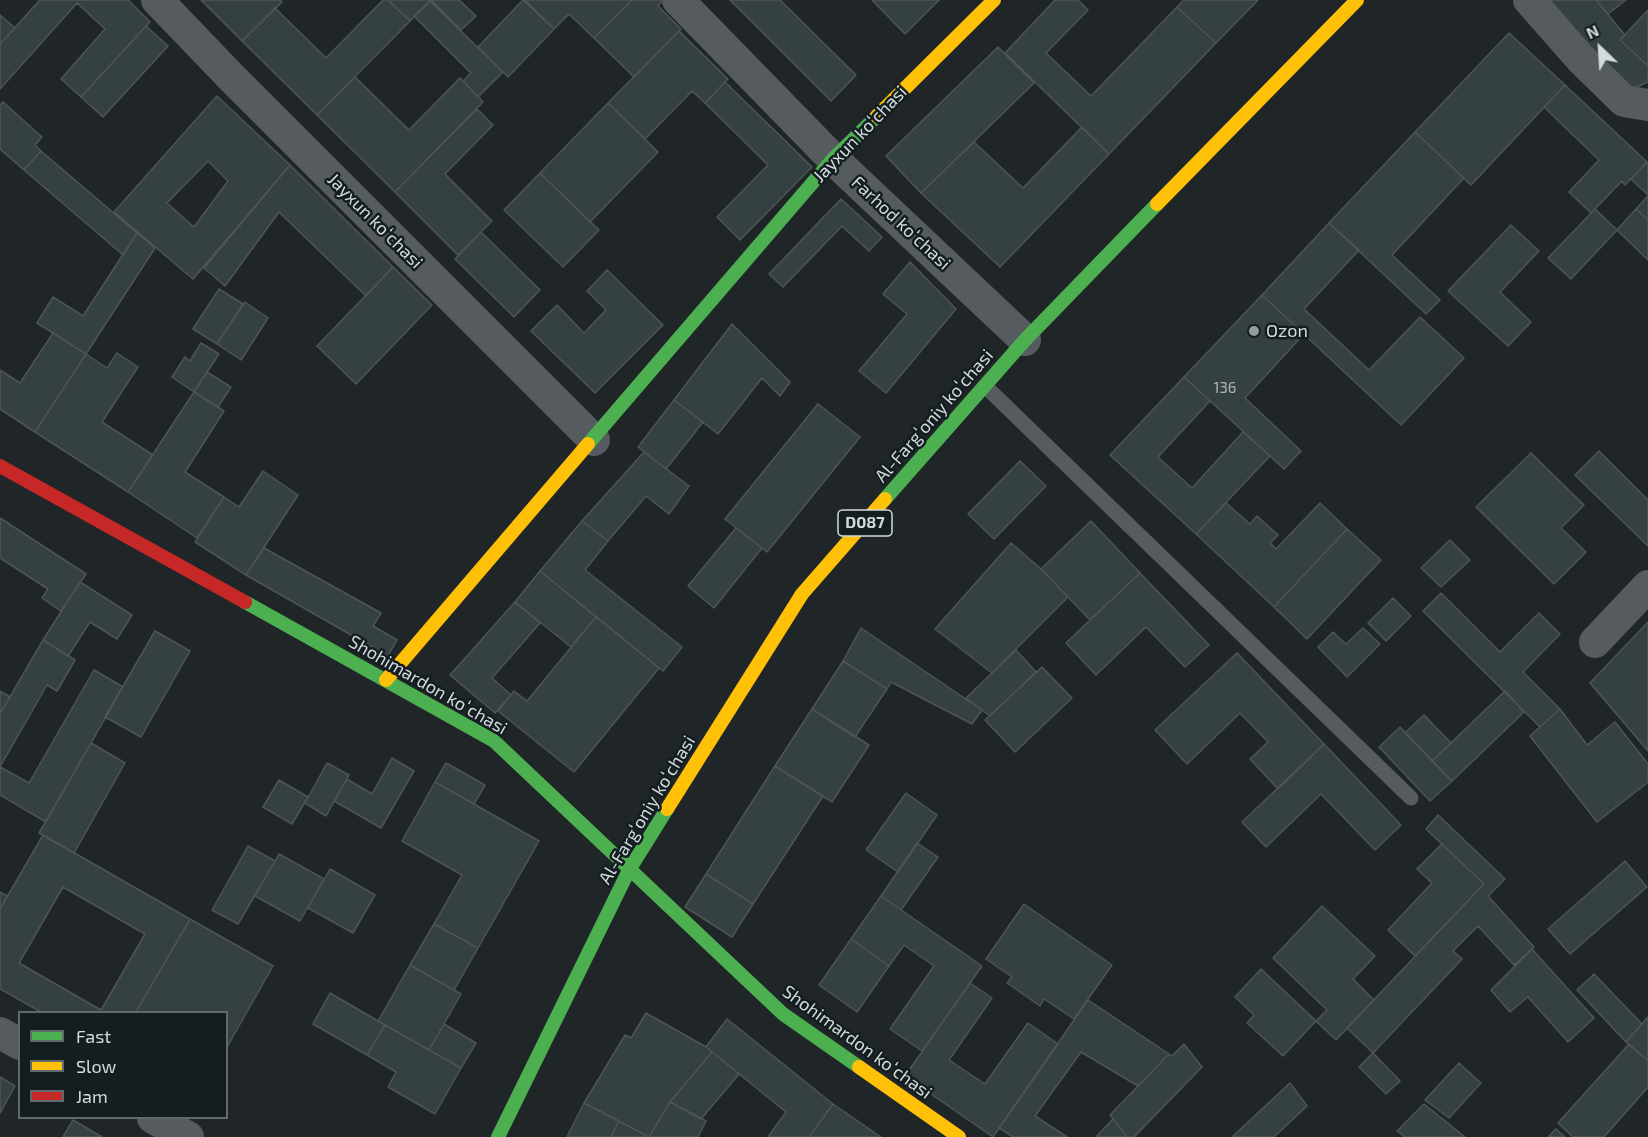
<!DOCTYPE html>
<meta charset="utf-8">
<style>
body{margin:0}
#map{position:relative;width:1648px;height:1137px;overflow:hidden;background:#202628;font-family:"Exo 2",sans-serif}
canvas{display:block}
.legend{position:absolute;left:18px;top:1011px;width:210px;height:108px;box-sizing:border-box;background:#141e21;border:2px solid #60696c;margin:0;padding:8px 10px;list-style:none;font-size:18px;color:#d3dadd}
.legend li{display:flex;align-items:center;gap:12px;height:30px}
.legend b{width:30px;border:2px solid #60696c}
.north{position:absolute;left:1570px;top:18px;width:60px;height:60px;-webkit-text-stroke:4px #141e21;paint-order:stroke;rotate:335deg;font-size:16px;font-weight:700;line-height:24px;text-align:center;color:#d3dadd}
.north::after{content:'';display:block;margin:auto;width:21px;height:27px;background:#d3dadd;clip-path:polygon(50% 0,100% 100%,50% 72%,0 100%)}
</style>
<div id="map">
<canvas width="1648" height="1137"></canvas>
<ul class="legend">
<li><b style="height:8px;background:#4caf50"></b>Fast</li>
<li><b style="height:8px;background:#ffc107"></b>Slow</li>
<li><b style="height:8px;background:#c62828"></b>Jam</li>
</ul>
<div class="north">N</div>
</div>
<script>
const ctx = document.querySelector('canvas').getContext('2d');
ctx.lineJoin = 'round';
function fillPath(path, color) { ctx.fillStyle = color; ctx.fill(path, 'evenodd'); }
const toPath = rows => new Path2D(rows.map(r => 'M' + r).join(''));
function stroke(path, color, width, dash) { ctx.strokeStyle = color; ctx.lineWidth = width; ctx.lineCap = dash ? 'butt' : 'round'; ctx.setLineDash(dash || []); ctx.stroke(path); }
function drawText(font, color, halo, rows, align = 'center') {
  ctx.font = font + ' "Exo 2",sans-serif'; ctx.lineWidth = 5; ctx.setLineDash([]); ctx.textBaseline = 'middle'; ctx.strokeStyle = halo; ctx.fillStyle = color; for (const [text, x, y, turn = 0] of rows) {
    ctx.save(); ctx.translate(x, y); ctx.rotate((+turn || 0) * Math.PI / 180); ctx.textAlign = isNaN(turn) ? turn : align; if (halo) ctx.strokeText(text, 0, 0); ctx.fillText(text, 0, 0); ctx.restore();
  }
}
const building = toPath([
 [40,0,128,0,150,22,81,97,61,79,105,29,77,3,0,89,0,44,40,0],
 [201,0,280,0,282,2,242,41,201,0],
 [383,0,388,0,410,21,317,115,242,41,275,8,326,58,383,0],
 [392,0,429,0,430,1,410,21,390,2,392,0],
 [431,0,459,0,476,16,461,30,431,0],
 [523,0,554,29,508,77,478,47,523,0],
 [525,0,632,0,594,38,569,14,554,29,525,0],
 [632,0,663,0,658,6,681,29,634,77,594,38,632,0],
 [730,0,780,0,856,75,831,101,730,0],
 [872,0,939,0,905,34,872,0],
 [1055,0,1078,0,1088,10,1046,53,1091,96,1177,7,1216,43,1109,154,1005,53,1055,0],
 [1184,0,1258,0,1216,43,1177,7,1184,0],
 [1550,0,1596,0,1625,35,1620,40,1648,66,1648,82,1628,91,1550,0],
 [1596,0,1626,0,1608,14,1596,0],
 [430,1,503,72,478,97,463,81,471,73,414,16,430,1],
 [1648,10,1648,66,1620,40,1648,10],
 [0,15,15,28,0,44,0,15],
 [146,26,168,46,103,117,81,97,146,26],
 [679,31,728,79,705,103,692,91,645,139,608,103,679,31],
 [1509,33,1565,85,1471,185,1415,132,1509,33],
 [998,47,1034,83,921,193,886,156,998,47],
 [355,77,409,130,460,78,483,102,395,192,317,115,355,77],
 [725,82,812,167,740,240,717,217,768,165,705,103,725,82],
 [1565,85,1647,162,1625,185,1622,181,1591,213,1569,192,1599,160,1544,107,1565,85],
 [217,96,290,165,193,279,114,212,217,96],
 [208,161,228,181,194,227,167,203,208,161],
 [3,102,42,137,35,145,41,151,24,170,0,149,0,105,3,102],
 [608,103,658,152,590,222,540,173,608,103],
 [477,109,493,125,445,174,492,221,458,255,395,192,477,109],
 [1082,127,1109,154,1000,267,921,193,974,142,1023,188,1082,127],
 [1415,132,1464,178,1392,255,1440,300,1426,314,1329,223,1415,132],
 [41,151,137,233,123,255,24,170,41,151],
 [1647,162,1648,163,1648,195,1631,179,1647,162],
 [290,165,393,267,366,296,279,212,225,286,204,268,290,165],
 [540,173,599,230,563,267,504,210,540,173],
 [1648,196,1648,220,1636,209,1648,196],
 [841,199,882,237,869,251,842,226,783,287,769,274,841,199],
 [1595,209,1617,230,1571,279,1548,258,1595,209],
 [1636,209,1648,220,1648,260,1617,230,1636,209],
 [1329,223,1359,250,1304,309,1369,370,1420,317,1464,358,1401,425,1262,295,1329,223],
 [1511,225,1539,251,1500,292,1531,322,1508,346,1448,291,1511,225],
 [481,232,540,290,514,317,455,259,481,232],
 [137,233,155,248,86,354,37,323,53,297,83,316,137,233],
 [910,262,956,309,886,393,859,371,907,314,883,294,910,262],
 [393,267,432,305,356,384,317,346,393,267],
 [607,270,663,325,595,393,531,331,557,305,584,333,606,310,587,291,607,270],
 [219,289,243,304,217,344,193,329,219,289],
 [1262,295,1304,334,1245,398,1301,451,1284,469,1184,377,1262,295],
 [245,302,268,318,241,360,217,344,245,302],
 [732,324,790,382,780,396,762,378,718,434,674,400,732,324],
 [53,333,86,354,35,432,0,409,0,370,20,383,53,333],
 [201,343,219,354,194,392,172,377,185,357,190,361,201,343],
 [117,353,138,367,102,422,153,455,128,492,35,432,86,354,107,368,117,353],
 [207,372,231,387,218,407,194,392,207,372],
 [1184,377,1210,401,1158,457,1192,488,1243,432,1270,456,1196,534,1110,455,1184,377],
 [194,392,224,411,185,472,224,497,197,538,128,492,194,392],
 [674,400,703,422,666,469,638,447,674,400],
 [818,404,860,437,767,552,725,519,818,404],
 [1599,451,1648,500,1648,546,1575,475,1599,451],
 [644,452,689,486,669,514,646,496,608,541,582,521,644,452],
 [1531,453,1584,505,1561,528,1586,552,1554,584,1476,507,1531,453],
 [1020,461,1046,486,994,539,968,514,1020,461],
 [263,471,298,495,246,575,195,542,224,497,239,507,263,471],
 [1226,503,1250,524,1257,516,1278,535,1270,543,1276,549,1320,503,1347,529,1274,607,1196,534,1226,503],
 [0,518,86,574,61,611,42,598,48,589,0,558,0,518],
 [582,521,608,541,585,570,682,647,663,671,540,571,582,521],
 [1091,521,1140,573,1090,620,1041,569,1091,521],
 [736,528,762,548,714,608,688,586,736,528],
 [1347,529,1381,560,1307,639,1274,607,1347,529],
 [1450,540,1470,560,1441,587,1421,568,1450,540],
 [1011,543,1041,569,1068,597,992,673,935,629,1011,543],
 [264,548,381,613,373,626,397,640,388,656,246,575,264,548],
 [540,571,596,617,571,647,515,602,540,571],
 [1140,573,1209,645,1185,667,1146,627,1096,675,1066,643,1140,573],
 [80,582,132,615,117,639,90,622,68,656,43,640,80,582],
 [1441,593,1500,652,1539,613,1560,634,1523,672,1560,709,1540,727,1423,611,1441,593],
 [1393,598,1411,616,1386,641,1368,623,1393,598],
 [515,602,540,623,492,678,511,695,495,713,450,675,515,602],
 [596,617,659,668,574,772,498,711,514,691,527,701,596,617],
 [1648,622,1648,751,1590,683,1648,622],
 [861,628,982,710,972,724,891,682,887,689,843,661,861,628],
 [1363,628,1380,644,1347,677,1318,647,1333,632,1346,644,1363,628],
 [155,631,190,651,141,737,105,717,155,631],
 [43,640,75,660,57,691,47,685,0,767,0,714,43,640],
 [1016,650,1036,672,990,716,966,698,1016,650],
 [1237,653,1324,744,1278,789,1250,759,1268,742,1240,713,1187,764,1155,730,1237,653],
 [843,661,887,689,855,737,812,709,843,661],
 [1042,667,1072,698,1015,752,985,720,1042,667],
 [94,670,123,687,46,822,0,795,0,767,29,783,94,670],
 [0,691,10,697,0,714,0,691],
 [1505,691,1524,712,1452,781,1432,761,1505,691],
 [812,709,869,745,832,802,775,766,812,709],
 [1560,709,1587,745,1615,722,1648,764,1648,782,1597,822,1530,736,1560,709],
 [1424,715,1451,743,1432,761,1405,733,1424,715],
 [1400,727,1452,781,1430,801,1379,747,1400,727],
 [91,743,125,763,74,853,39,833,91,743],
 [1324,744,1401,825,1375,850,1321,794,1266,847,1242,822,1324,744],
 [392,758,414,771,381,828,334,801,347,779,372,794,392,758],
 [327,763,349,775,326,816,305,803,327,763],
 [446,763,485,785,474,804,435,782,446,763],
 [775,766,823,796,753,904,706,874,775,766],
 [279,780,308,797,292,824,263,807,279,780],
 [435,782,539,841,478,948,434,924,462,875,402,841,435,782],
 [906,793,937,815,898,872,866,850,906,793],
 [1438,815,1505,879,1488,896,1534,947,1514,965,1478,926,1453,951,1462,959,1373,1053,1347,1028,1484,884,1426,829,1438,815],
 [43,835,190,919,136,1012,41,1012,0,989,0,909,43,835],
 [63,887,145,934,101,1010,19,963,63,887],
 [917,843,938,857,901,910,881,896,917,843],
 [1442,844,1484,884,1415,956,1388,930,1432,883,1417,869,1442,844],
 [248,846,275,861,238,924,212,910,248,846],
 [279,854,324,879,300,921,255,896,279,854],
 [1625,861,1647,887,1570,954,1548,929,1625,861],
 [330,869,375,895,353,933,308,908,330,869],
 [706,874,753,904,732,937,685,907,706,874],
 [0,892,7,896,0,909,0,892],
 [881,896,982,966,922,1051,890,1029,934,966,904,945,889,966,851,939,881,896],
 [1024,904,1112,965,1074,1019,1044,999,1040,1006,1007,983,1012,977,986,959,1024,904],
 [1322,906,1375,956,1353,979,1374,1000,1336,1040,1316,1021,1327,1010,1273,958,1322,906],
 [190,919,273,966,226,1049,226,1012,136,1012,190,919],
 [434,924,478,948,454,990,410,965,434,924],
 [851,939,889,966,857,1012,819,985,851,939],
 [1532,949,1594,1018,1568,1042,1528,997,1510,1012,1491,990,1532,949],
 [410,965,461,994,429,1050,378,1021,410,965],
 [1261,969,1316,1021,1283,1056,1247,1023,1254,1015,1235,997,1261,969],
 [1594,974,1642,1024,1626,1042,1577,990,1594,974],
 [970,983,992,998,949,1060,985,1084,1028,1023,1058,1044,993,1137,905,1076,970,983],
 [330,993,385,1025,367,1055,313,1024,330,993],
 [1088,1000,1169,1054,1138,1086,1081,1052,1035,1116,1067,1137,1013,1137,999,1128,1088,1000],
 [646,1013,706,1047,712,1052,670,1102,649,1137,584,1103,625,1035,631,1038,646,1013],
 [1648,1017,1648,1061,1626,1042,1648,1017],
 [727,1019,833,1104,809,1137,768,1137,786,1112,706,1047,727,1019],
 [444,1024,476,1043,461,1068,429,1050,444,1024],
 [385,1025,461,1068,435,1114,388,1087,396,1072,367,1055,385,1025],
 [1184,1044,1202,1067,1134,1137,1127,1137,1110,1115,1169,1054,1172,1056,1184,1044],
 [1629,1044,1648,1061,1648,1087,1604,1137,1573,1137,1558,1123,1629,1044],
 [712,1052,739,1074,701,1119,670,1102,712,1052],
 [1373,1053,1400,1081,1386,1094,1359,1067,1373,1053],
 [1459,1063,1481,1083,1449,1118,1425,1100,1459,1063],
 [0,1077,15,1086,0,1113,0,1077],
 [1290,1083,1307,1106,1274,1137,1232,1137,1290,1083],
 [670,1102,706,1121,698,1137,649,1137,670,1102],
 [584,1103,619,1121,611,1137,567,1137,584,1103],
 [833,1104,881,1137,809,1137,833,1104],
 [1424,1104,1465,1137,1405,1137,1397,1131,1424,1104],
 [1113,1119,1127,1137,1096,1137,1113,1119],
 [73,1120,102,1137,63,1137,73,1120],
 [619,1121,649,1137,611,1137,619,1121],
 [1556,1129,1565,1137,1548,1137,1556,1129]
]);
fillPath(building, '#344042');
stroke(building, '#4f5455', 1.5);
stroke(toPath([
 [985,386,1411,798]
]), '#555b5f', 15);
stroke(toPath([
 [157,0,232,78,594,440],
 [678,0,833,159,1025,340],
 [1529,0,1581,59,1624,101,1648,105],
 [1595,642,1648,586],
 [0,1033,20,1044],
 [153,1118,188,1137]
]), '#555b5f', 32);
stroke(toPath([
 [588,444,833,159,877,116],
 [885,499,1025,340,1157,204],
 [245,602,494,741,783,1014,859,1067],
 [498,1137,629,870,667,809]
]), '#4caf50', 14);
stroke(toPath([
 [877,116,994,0],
 [1157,204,1357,0],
 [386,680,588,444],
 [667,809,802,594,885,499],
 [859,1067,959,1137]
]), '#ffc107', 14);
stroke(toPath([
 [0,466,245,602]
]), '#c62828', 14);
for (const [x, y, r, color] of [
 [1254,331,6,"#949b9e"]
]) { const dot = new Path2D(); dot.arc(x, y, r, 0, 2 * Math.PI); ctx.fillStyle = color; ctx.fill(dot); stroke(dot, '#141e21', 2); }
drawText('15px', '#abb4b6', null, [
 ["136",1225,388]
]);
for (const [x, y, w] of [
 [865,523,54]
]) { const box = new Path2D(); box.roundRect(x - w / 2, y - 13, w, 26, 4.5); ctx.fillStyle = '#141e21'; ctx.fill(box); stroke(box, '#d3dadd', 1.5); }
drawText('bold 16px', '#d3dadd', null, [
 ["D087",865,523]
]);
drawText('18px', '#d3dadd', '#141e21', [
 ["Jayxun koʻchasi",860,134,-46],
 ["Jayxun koʻchasi",375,221,45],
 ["Farhod koʻchasi",901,223,43],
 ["Al-Fargʻoniy koʻchasi",934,416,-49],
 ["Shohimardon koʻchasi",428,685,30],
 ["Al-Fargʻoniy koʻchasi",647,810,-59],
 ["Shohimardon koʻchasi",857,1042,36]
]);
drawText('18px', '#d3dadd', '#141e21', [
 ["Ozon",1266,331]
], 'left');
</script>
